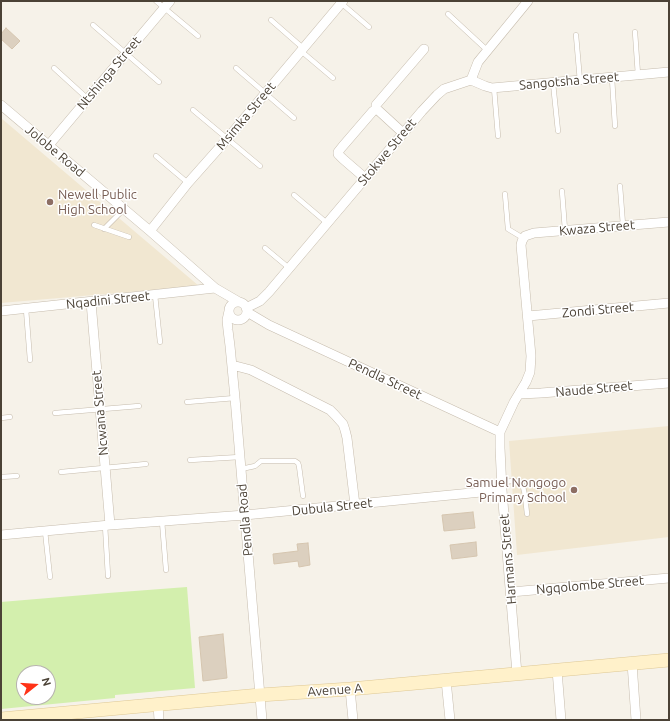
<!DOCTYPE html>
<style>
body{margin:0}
#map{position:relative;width:670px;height:721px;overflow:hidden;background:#f6f2e9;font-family:Ubuntu,sans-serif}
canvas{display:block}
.frame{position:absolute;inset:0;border:2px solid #4b4236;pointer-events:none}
.north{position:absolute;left:16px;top:665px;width:40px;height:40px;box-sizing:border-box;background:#fff;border:1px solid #b7b3af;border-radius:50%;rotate:73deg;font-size:11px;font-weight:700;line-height:16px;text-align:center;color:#4b4236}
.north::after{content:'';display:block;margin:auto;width:14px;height:18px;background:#ff3317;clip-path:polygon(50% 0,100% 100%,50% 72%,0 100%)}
</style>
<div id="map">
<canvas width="670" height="721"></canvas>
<div class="frame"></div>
<div class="north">N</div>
</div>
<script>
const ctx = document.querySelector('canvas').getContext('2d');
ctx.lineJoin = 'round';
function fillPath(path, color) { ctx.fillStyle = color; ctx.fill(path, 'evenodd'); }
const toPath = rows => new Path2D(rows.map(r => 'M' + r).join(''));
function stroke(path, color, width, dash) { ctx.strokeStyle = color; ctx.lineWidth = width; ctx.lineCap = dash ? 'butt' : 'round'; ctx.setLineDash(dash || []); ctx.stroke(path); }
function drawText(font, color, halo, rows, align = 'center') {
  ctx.font = font + ' Ubuntu,sans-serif'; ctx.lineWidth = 3; ctx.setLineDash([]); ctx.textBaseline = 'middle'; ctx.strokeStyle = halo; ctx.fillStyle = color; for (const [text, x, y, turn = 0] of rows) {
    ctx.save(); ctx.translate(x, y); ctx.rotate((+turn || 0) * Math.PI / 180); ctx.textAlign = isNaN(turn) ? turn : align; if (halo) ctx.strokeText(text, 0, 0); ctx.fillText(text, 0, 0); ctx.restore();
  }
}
fillPath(toPath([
 [1,118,199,286,1,303],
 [669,426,669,537,517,555,509,441]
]), '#f1e7d1');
fillPath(toPath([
 [187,587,195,688,115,695,115,698,1,709,1,602,108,593],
 [24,673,48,673,48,697,24,697]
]), '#d3efad');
const building = toPath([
 [6,28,20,41,12,49,1,39,1,34,6,28],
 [473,512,475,528,444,531,442,515,473,512],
 [476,542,477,556,452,559,450,545,476,542],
 [308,543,310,565,299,567,298,561,274,564,273,554,298,551,297,544,308,543],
 [223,634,227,678,203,681,199,637,223,634]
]);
fillPath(building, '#dcd0bf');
stroke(building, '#d5c5af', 1);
const lane = toPath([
 [156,1,198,36],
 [341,3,369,27],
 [448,14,488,51],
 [271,20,303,48],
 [93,25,159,82],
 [635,32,638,75],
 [576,35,580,81],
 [301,51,333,78],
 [54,68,88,99],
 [236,68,294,118],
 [612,78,615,126],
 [553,83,558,131],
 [494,88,498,136],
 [193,110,260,166],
 [156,156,188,183],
 [620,186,623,225],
 [562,191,565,230],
 [505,194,508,229,523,238],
 [294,195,327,223],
 [94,225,129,237],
 [104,229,124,209],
 [265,248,289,268],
 [155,295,160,342],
 [26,309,30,360],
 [187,402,235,398],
 [55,413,139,406],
 [1,418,10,417],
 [190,460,240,457],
 [241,469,255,466,261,461,295,461,298,463,299,466,303,496],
 [61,472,146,464],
 [1,477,17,476],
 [502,482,514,481,518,482,521,483,523,487,525,495,527,514],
 [162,521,166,570],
 [105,525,108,576],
 [45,531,50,577]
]);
const street = toPath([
 [471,80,485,86,492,88,669,72],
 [1,105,150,231,215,288,239,302],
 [377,110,376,107,376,105,424,49],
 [48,146,170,1],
 [365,178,343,159,338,154,338,152,342,147,373,111,377,110,379,111,403,133],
 [150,231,188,183,227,139,343,1],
 [91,302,110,525],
 '229 311a9 9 0 1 1 18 0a9 9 0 1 1-18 0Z',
 [246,308,260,301,269,292,422,111,437,95,444,89,471,80,478,62,528,1],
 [1,311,215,288],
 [229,311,227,320,228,330,230,346,235,398,262,720],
 [247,312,269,325,500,432],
 [528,316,669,303],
 [232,365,251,370,330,410,335,415,343,424,345,430,347,438,355,505],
 [520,394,541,393,669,383],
 [1,535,110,525,245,515,502,490],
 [511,592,669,578],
 [632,663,636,720],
 [557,670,561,720],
 [517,674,502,490,500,448,500,432,514,402,526,382,530,372,531,356,521,245,522,241,525,236,534,233,669,222],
 [446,680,450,720],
 [350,689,353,720],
 [158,705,159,720]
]);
const secondary = toPath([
 [1,719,260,695,350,689,669,660]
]);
stroke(lane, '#c6bcad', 5.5);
stroke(street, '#c6bcad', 10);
stroke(secondary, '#dec895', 14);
stroke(lane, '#fff', 4.5);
stroke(street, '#fff', 9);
stroke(secondary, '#fff1ca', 13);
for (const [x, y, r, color] of [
 [50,202,4,"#8d6e63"],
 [574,490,4,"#8d6e63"]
]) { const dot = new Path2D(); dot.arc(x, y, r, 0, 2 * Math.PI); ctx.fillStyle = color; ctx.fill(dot); stroke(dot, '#fff', 1.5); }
drawText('13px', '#4b4236', '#fff', [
 ["Ntshinga Street",109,73,-50],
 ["Sangotsha Street",569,81,-5],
 ["Msimka Street",246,116,-50],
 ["Jolobe Road",55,151,40],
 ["Stokwe Street",387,152,-50],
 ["Kwaza Street",597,228,-5],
 ["Nqadini Street",108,300,-6],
 ["Zondi Street",598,310,-5],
 ["Pendla Street",385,379,25],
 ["Naude Street",594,389,-5],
 ["Ncwana Street",100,413,-95],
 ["Dubula Street",332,507,-6],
 ["Pendla Road",245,520,-95],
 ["Harmans Street",508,559,-95],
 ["Ngqolombe Street",590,585,-5],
 ["Avenue A",335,690,-4]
]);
drawText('13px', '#785e54', '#fff', [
 ["Newell Public",58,195],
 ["High School",58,210],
 ["Samuel Nongogo",566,483,"right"],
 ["Primary School",566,498,"right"]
], 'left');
</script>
